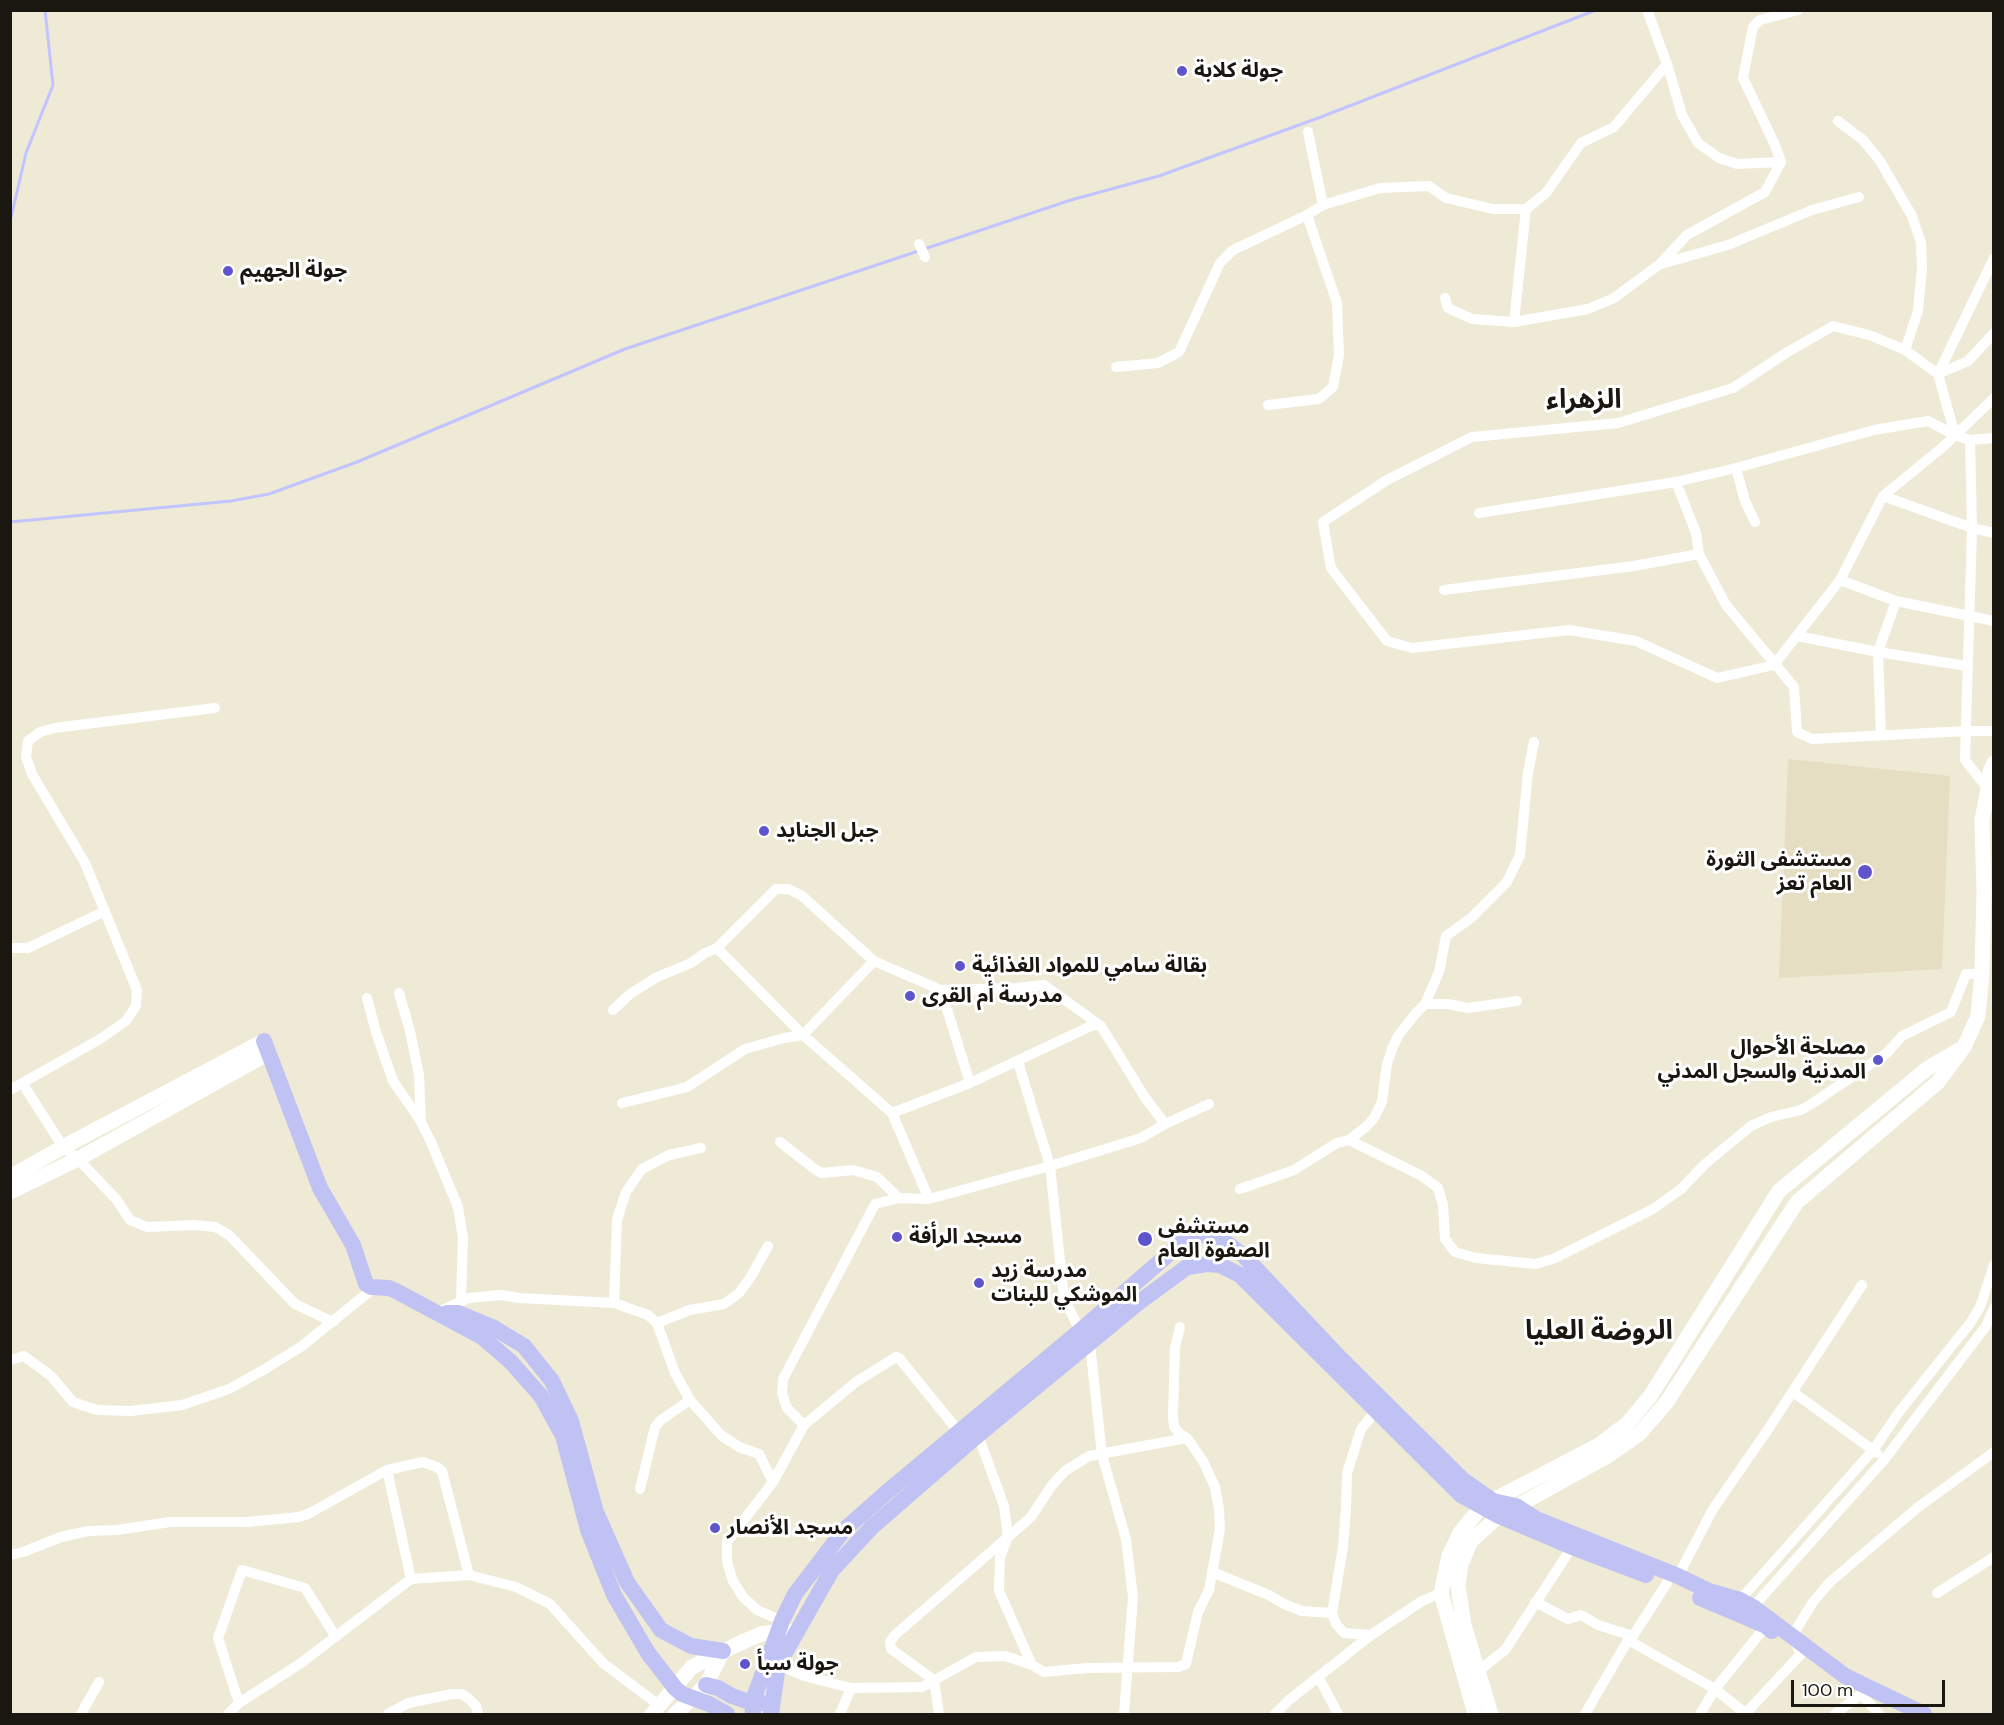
<!DOCTYPE html>
<meta charset="utf-8">
<style>
body{margin:0}
#map{position:relative;width:2004px;height:1725px;overflow:hidden;background:#efead6;font-family:"DM Sans",sans-serif}
canvas{display:block}
.frame{position:absolute;inset:0;border:12px solid #191710;pointer-events:none}
.scale{position:absolute;left:1791px;top:1680px;width:154px;height:27px;box-sizing:border-box;border:3px solid #191710;border-top:0;padding-left:8px;font-size:18px;line-height:21px;white-space:nowrap;color:#191710;-webkit-text-stroke:4px #fff;paint-order:stroke}
</style>
<div id="map">
<canvas width="2004" height="1725"></canvas>
<div class="frame"></div>
<div class="scale">100 m</div>
</div>
<script>
const ctx = document.querySelector('canvas').getContext('2d');
ctx.lineJoin = 'round';
function fillPath(path, color) { ctx.fillStyle = color; ctx.fill(path, 'evenodd'); }
const toPath = rows => new Path2D(rows.map(r => 'M' + r).join(''));
function stroke(path, color, width, dash) { ctx.strokeStyle = color; ctx.lineWidth = width; ctx.lineCap = dash ? 'butt' : 'round'; ctx.setLineDash(dash || []); ctx.stroke(path); }
function drawText(font, color, halo, rows, align = 'center') {
  ctx.font = font + ' "DM Sans","Noto Sans Arabic",sans-serif'; ctx.lineWidth = 6; ctx.setLineDash([]); ctx.textBaseline = 'middle'; ctx.strokeStyle = halo; ctx.fillStyle = color; for (const [text, x, y, turn = 0] of rows) {
    ctx.save(); ctx.translate(x, y); ctx.rotate((+turn || 0) * Math.PI / 180); ctx.textAlign = isNaN(turn) ? turn : align; if (halo) ctx.strokeText(text, 0, 0); ctx.fillText(text, 0, 0); ctx.restore();
  }
}
fillPath(toPath([
 [1788,759,1950,776,1942,969,1779,978]
]), '#e5dec3');
stroke(toPath([
 [10,222,26,153,53,85,45,10],
 [10,522,231,501,269,494,357,462,625,349,1071,200,1159,176,1321,117,1596,10]
]), '#c1c4fe', 3);
stroke(toPath([
 [1647,10,1667,64,1682,115,1698,143,1719,158,1737,164,1781,162],
 [1838,121,1863,140,1880,161,1912,216,1921,243,1922,268,1918,311,1905,350],
 [1308,132,1323,205],
 [919,244,925,257],
 [1661,264,1728,245,1812,210,1859,197],
 [1445,298,1448,308,1472,319,1514,322,1588,309,1614,298,1660,264,1687,235,1765,192,1781,162,1775,145,1743,78,1753,27,1760,20,1798,10],
 [1514,322,1526,209],
 [1116,367,1158,363,1179,352,1220,263,1233,250,1307,215,1323,205,1380,188,1429,186,1446,198,1493,209,1526,209,1546,193,1581,143,1614,127,1667,64],
 [1938,374,1994,258],
 [1938,374,1968,361,1994,333],
 [1268,405,1319,399,1333,387,1339,355,1337,303,1307,215],
 [1955,435,1938,374,1905,350,1869,335,1833,326,1786,353,1733,388,1618,423,1472,437,1387,480,1323,522,1331,568,1387,641,1412,648,1569,630,1636,641,1717,678,1774,665,1840,580,1883,496,1944,446,1994,398],
 [1970,440,1972,528,1965,760,1988,789,1990,789],
 [1736,468,1745,501,1755,522],
 [1676,482,1696,533,1699,554,1726,605,1794,687,1797,732,1812,739,1966,731,1994,731],
 [1883,496,1972,528,1994,533],
 [1479,513,1676,482,1736,468,1874,430,1928,421,1955,435,1970,440,1994,438],
 [1840,580,1896,601,1994,621],
 [1444,590,1634,566,1699,554],
 [1797,636,1878,652,1967,666],
 [1881,735,1878,652,1896,601],
 [10,948,28,948,105,911],
 [717,948,803,1035,892,1113,929,1199],
 [941,990,970,1083],
 [399,993,410,1031,419,1075,421,1122,431,1142,458,1207,463,1238,461,1301],
 [367,998,376,1032,393,1081,420,1120],
 [1425,1004,1439,972,1446,936,1471,918,1507,882,1520,855,1528,772,1534,742],
 [613,1010,630,994,657,977,691,963,705,953,717,948,776,889,788,889,801,895,874,961,941,990,1017,988,1044,985,1101,1026,1144,1096,1165,1124],
 [1018,1062,1050,1166,1064,1298,1080,1331],
 [23,1084,63,1147,78,1159,116,1199,130,1220,147,1227,194,1225,215,1227,229,1235,295,1304,333,1322],
 [10,1090,100,1039,126,1021,136,1006,137,990,85,863,32,774,26,757,28,741,40,732,54,728,215,708],
 [622,1103,687,1087,745,1049,784,1038,803,1035,874,961],
 [892,1113,970,1083,1093,1025,1101,1026],
 [1349,1140,1367,1126,1374,1118,1382,1102,1387,1064,1392,1049,1398,1036,1416,1013,1425,1004,1448,1004,1468,1008,1517,1001],
 [780,1142,816,1170,822,1173,853,1170,877,1177,899,1198],
 [1240,1189,1294,1170,1337,1143,1349,1140,1422,1176,1438,1188,1443,1205,1445,1239,1455,1252,1476,1258,1536,1264,1555,1258,1653,1209,1681,1189,1705,1164,1751,1126,1771,1117,1801,1110,1813,1103,1887,1053,1902,1036,1951,1012,1966,974,1982,974],
 [614,1303,617,1220,626,1192,642,1169,669,1155,701,1148],
 [442,1310,469,1298,501,1295,519,1298,614,1303,648,1315,657,1323,675,1373,690,1400,721,1435,739,1447,759,1454,773,1482],
 [657,1323,690,1310,724,1304,739,1293,750,1278,768,1246],
 [1090,1344,1102,1455,1126,1539,1133,1597,1124,1714],
 [10,1360,24,1356,51,1376,73,1402,97,1410,131,1411,182,1405,229,1389,265,1369,302,1346,375,1287],
 [1793,1392,1877,1453],
 [804,1425,787,1408,782,1393,783,1379,875,1204,899,1198,929,1199,1050,1166,1141,1138,1165,1124,1209,1104],
 [978,1435,1004,1506,1008,1536,1000,1558,999,1591,1032,1665],
 [387,1470,411,1579],
 [640,1489,655,1427,661,1420,690,1400],
 [10,1555,23,1552,61,1537,88,1531,117,1530,170,1522,247,1522,299,1517,308,1514,387,1470,423,1462,437,1467,442,1471,469,1575],
 [1212,1572,1269,1595,1284,1604,1302,1611,1332,1613,1336,1624,1344,1633,1371,1635],
 [1678,1576,1713,1509,1769,1428,1862,1285],
 [1937,1593,1994,1557],
 [1740,1600,1874,1449,1899,1412,1971,1322,1980,1307,1994,1265],
 [1535,1602,1568,1619,1581,1615,1598,1625,1633,1636],
 [1753,1607,1884,1460,1986,1326,1994,1308],
 [1332,1613,1343,1547,1346,1508,1347,1473,1361,1429,1376,1411],
 [782,1621,757,1610,743,1597,733,1581,727,1562,727,1542,773,1482,804,1425,856,1382,896,1357,899,1358,959,1432],
 [1628,1640,1715,1689,1746,1714],
 [778,1665,804,1676,851,1688,922,1687,976,1657,1005,1656,1032,1665,1044,1672,1087,1668,1178,1667,1186,1664,1198,1612,1209,1590,1220,1529,1219,1509,1215,1487,1203,1461,1187,1438,1179,1433,1174,1427,1173,1416,1175,1348,1180,1327],
 [1477,1672,1505,1650,1572,1547],
 [1319,1678,1338,1714],
 [239,1703,218,1638,242,1570,305,1588,336,1637],
 [81,1714,99,1682],
 [228,1714,239,1703,301,1663,411,1579,469,1575,516,1587,550,1604,603,1663,660,1706],
 [388,1714,408,1703,452,1694,462,1694,468,1698,476,1706,478,1714],
 [840,1714,851,1688],
 [939,1714,934,1680,891,1649,890,1642,895,1635,1031,1517,1052,1485,1065,1471,1089,1456,1187,1438],
 [1275,1714,1289,1700,1371,1635,1422,1601,1441,1593],
 [1585,1714,1628,1640,1633,1636,1667,1583],
 [1700,1714,1715,1689,1766,1626],
 [1745,1714,1801,1654,1792,1636,1813,1602,1830,1582,1917,1508,1994,1452],
 [1835,1714,1861,1694,1879,1714]
]), '#fff', 10);
stroke(toPath([
 [1994,763,1990,772,1988,789,1994,783],
 [10,1177,63,1147,264,1041],
 [10,1192,78,1159,269,1053],
 [652,1714,692,1667,738,1644,761,1634,787,1630],
 [675,1714,706,1685,723,1651],
 [1475,1714,1441,1593,1449,1556,1460,1533,1482,1506,1599,1445,1628,1423,1651,1395,1779,1191,1928,1068,1959,1050],
 [1491,1714,1464,1625,1458,1586,1461,1564,1471,1541,1499,1516,1606,1457,1639,1434,1666,1403,1797,1202,1938,1082,1964,1047,1978,1016,1982,974,1984,891,1982,820,1988,789]
]), '#fff', 15);
stroke(toPath([
 [264,1041,320,1188,353,1245,366,1284,371,1287,389,1288,396,1291,482,1337,511,1362,541,1396,563,1436,588,1530,614,1595,648,1653,675,1688,682,1694,709,1704,727,1714],
 [447,1313,458,1313,494,1328,524,1346,552,1381,571,1421,596,1512,627,1582,661,1630,691,1646,723,1651],
 [1700,1598,1766,1626,1772,1631],
 [706,1685,718,1688,732,1696,752,1703,762,1703],
 [753,1714,752,1703,782,1621,795,1594,844,1530,887,1492,1080,1331,1186,1239,1202,1235,1219,1237,1244,1256,1340,1358,1462,1479,1493,1501,1516,1506,1536,1519,1678,1576,1709,1591,1740,1600,1753,1607,1845,1676,1924,1714],
 [771,1714,778,1665,832,1570,872,1527,978,1435,1138,1303,1187,1267,1207,1264,1220,1265,1240,1275,1461,1495,1499,1516,1572,1547,1646,1575]
]), '#c1c2f4', 16);
for (const [x, y, r, color] of [
 [1182,71,6,"#5e54cc"],
 [228,271,6,"#5e54cc"],
 [764,831,6,"#5e54cc"],
 [1865,872,8,"#5e54cc"],
 [960,966,6,"#5e54cc"],
 [910,996,6,"#5e54cc"],
 [1878,1060,6,"#5e54cc"],
 [897,1237,6,"#5e54cc"],
 [1145,1239,8,"#5e54cc"],
 [979,1283,6,"#5e54cc"],
 [715,1528,6,"#5e54cc"],
 [745,1664,6,"#5e54cc"]
]) { const dot = new Path2D(); dot.arc(x, y, r, 0, 2 * Math.PI); ctx.fillStyle = color; ctx.fill(dot); stroke(dot, '#fff', 2); }
drawText('bold 21px', '#191710', '#fff', [
 ["جولة كلابة",1194,71],
 ["جولة الجهيم",240,271],
 ["جبل الجنايد",776,831],
 ["مستشفى الثورة",1852,860,"right"],
 ["العام تعز",1852,884,"right"],
 ["بقالة سامي للمواد الغذائية",972,966],
 ["مدرسة أم القرى",922,996],
 ["مصلحة الأحوال",1866,1048,"right"],
 ["المدنية والسجل المدني",1866,1072,"right"],
 ["مستشفى",1158,1227],
 ["الصفوة العام",1158,1251],
 ["مسجد الرأفة",909,1237],
 ["مدرسة زيد",991,1271],
 ["الموشكي للبنات",991,1295],
 ["مسجد الأنصار",727,1528],
 ["جولة سبأ",757,1664]
], 'left');
drawText('bold 27px', '#191710', '#fff', [
 ["الزهراء",1584,401],
 ["الروضة العليا",1599,1332]
]);
</script>
